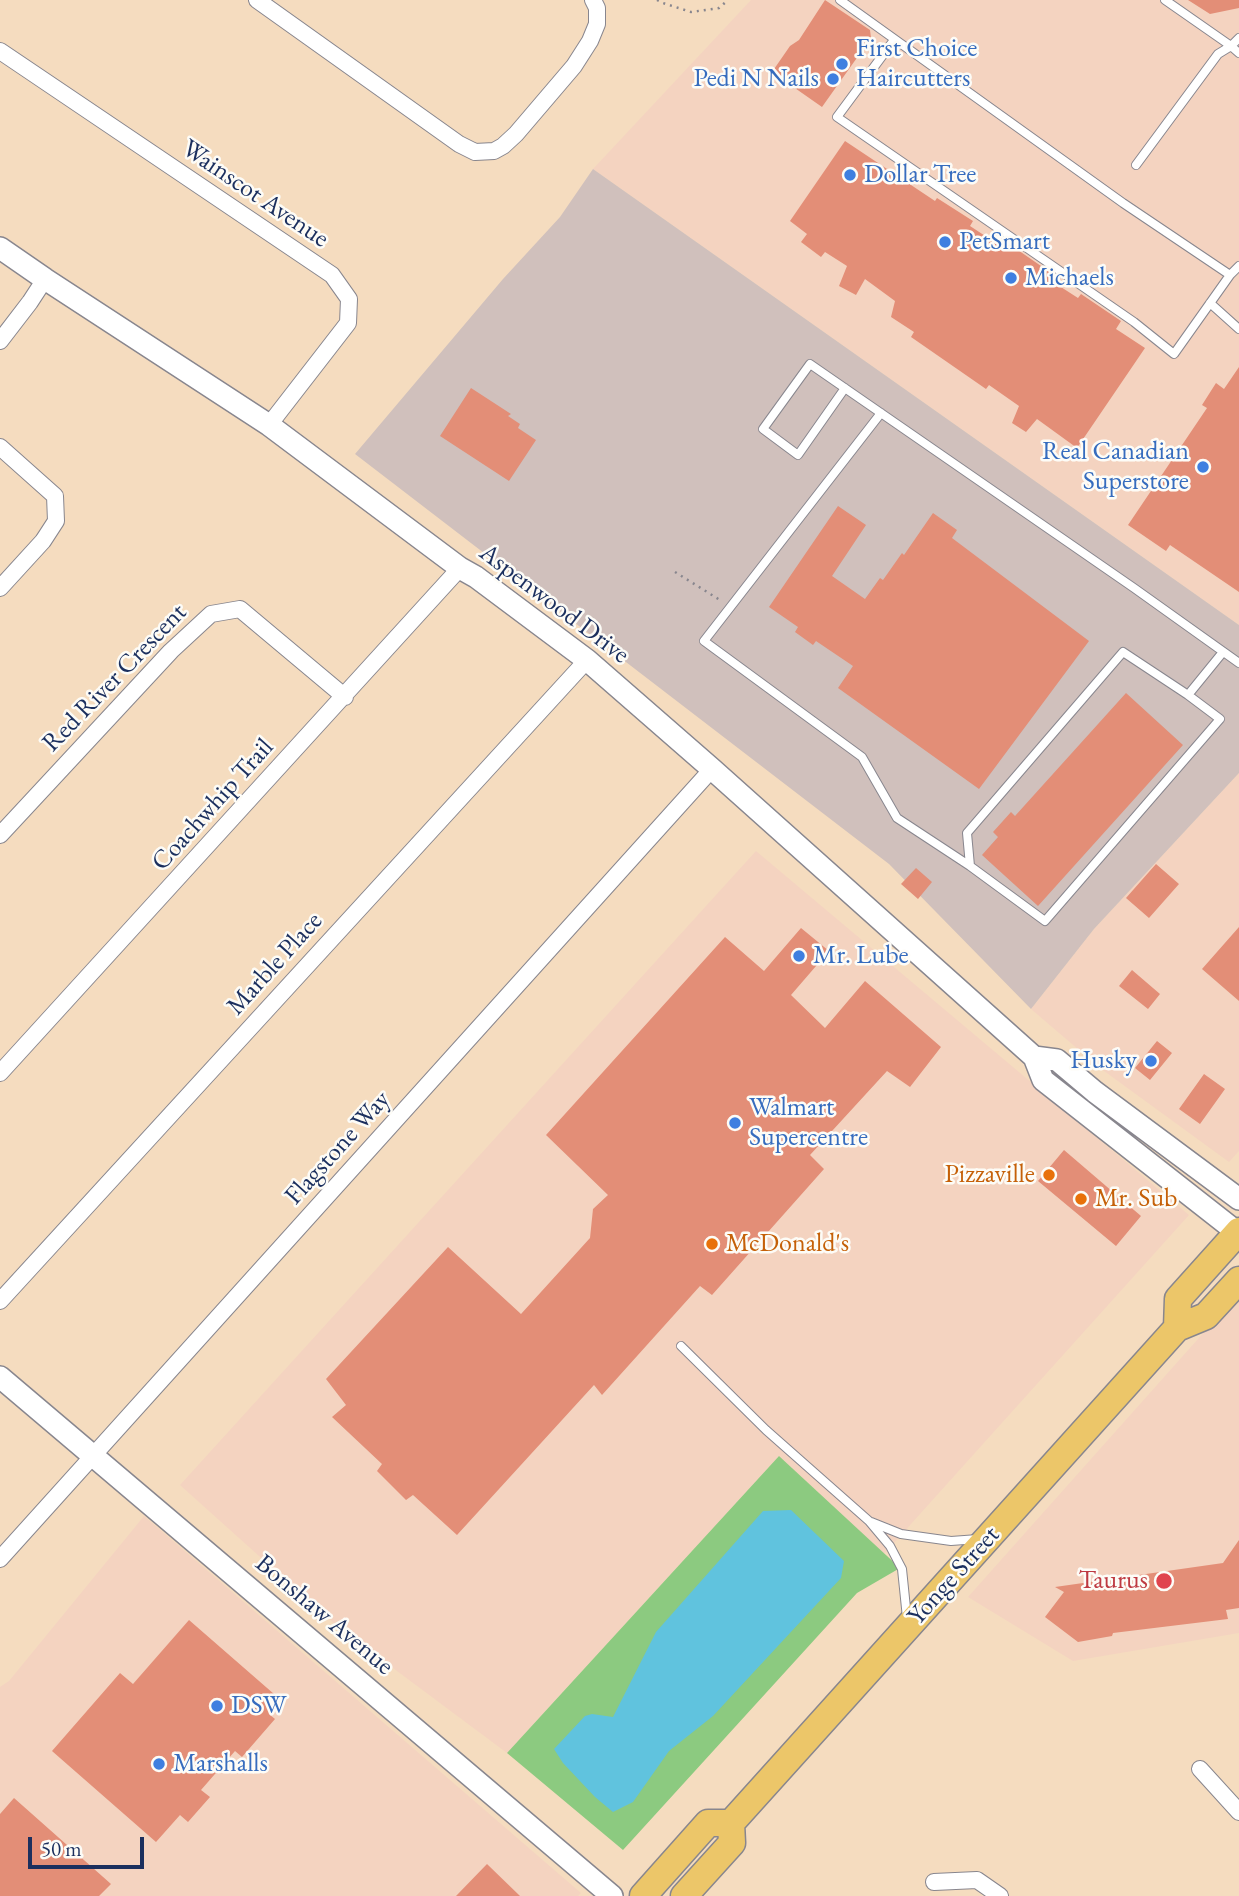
<!DOCTYPE html>
<style>
body{margin:0}
#map{position:relative;width:1239px;height:1896px;overflow:hidden;background:#f5dcbf;font-family:"EB Garamond",serif}
canvas{display:block}
.scale{position:absolute;left:28px;top:1837px;width:116px;height:32px;box-sizing:border-box;border:4px solid #1b2f5e;border-top:0;padding-left:9px;font-size:21px;line-height:24px;white-space:nowrap;color:#1b2f5e;-webkit-text-stroke:5px #fdfcf7;paint-order:stroke}
</style>
<div id="map">
<canvas width="1239" height="1896"></canvas>
<div class="scale">50 m</div>
</div>
<script>
const ctx = document.querySelector('canvas').getContext('2d');
ctx.lineJoin = 'round';
function fillPath(path, color) { ctx.fillStyle = color; ctx.fill(path, 'evenodd'); }
const toPath = rows => new Path2D(rows.map(r => 'M' + r).join(''));
function stroke(path, color, width, dash) { ctx.strokeStyle = color; ctx.lineWidth = width; ctx.lineCap = dash ? 'butt' : 'round'; ctx.setLineDash(dash || []); ctx.stroke(path); }
function drawText(font, color, halo, rows, align = 'center') {
  ctx.font = font + ' "EB Garamond",serif'; ctx.lineWidth = 5; ctx.setLineDash([]); ctx.textBaseline = 'middle'; ctx.strokeStyle = halo; ctx.fillStyle = color; for (const [text, x, y, turn = 0] of rows) {
    ctx.save(); ctx.translate(x, y); ctx.rotate((+turn || 0) * Math.PI / 180); ctx.textAlign = isNaN(turn) ? turn : align; if (halo) ctx.strokeText(text, 0, 0); ctx.fillText(text, 0, 0); ctx.restore();
  }
}
fillPath(toPath([
 [751,0,1239,0,1239,625,593,169],
 [1239,773,1239,1151,1229,1162,1100,1068,1031,1009,1094,929],
 [756,851,1189,1215,884,1554,779,1456,507,1753,338,1627,180,1485],
 [1239,1293,1239,1633,1073,1661,968,1597],
 [144,1516,581,1893,578,1896,0,1896,0,1687,9,1681]
]), '#f4d3c0');
fillPath(toPath([
 [593,169,1239,625,1239,773,1094,929,1031,1009,889,864,355,454,503,279,560,217]
]), '#d0c0bc');
fillPath(toPath([
 [779,1456,900,1568,857,1593,623,1850,507,1753]
]), '#8cca80');
fillPath(toPath([
 [791,1510,844,1561,841,1578,713,1716,669,1751,633,1802,613,1812,595,1797,563,1763,554,1749,585,1716,592,1714,613,1717,656,1632,763,1511]
]), '#60c3de');
fillPath(toPath([
 [825,0,870,30,871,38,822,107,772,72,790,46,799,40],
 [1188,0,1239,0,1239,8,1210,14],
 [845,141,935,201,937,198,973,221,970,226,999,245,1002,239,1054,275,1050,280,1078,298,1081,294,1121,321,1116,329,1145,348,1077,448,1037,419,1026,432,1012,423,1019,406,989,385,986,389,911,337,914,332,891,317,895,301,865,279,856,295,839,286,847,266,825,252,821,257,801,242,807,234,790,221],
 [1239,367,1239,592,1170,545,1166,551,1128,525,1207,408,1202,405,1216,383,1224,389],
 [471,388,511,414,508,416,520,424,518,428,536,440,509,481,440,436],
 [838,506,866,525,832,576,865,599,880,578,883,580,902,553,904,555,933,513,957,530,952,538,1089,641,979,789,838,688,853,666,816,641,813,645,795,632,798,627,769,607],
 [1126,693,1183,745,1038,906,982,855,998,837,993,832,1011,812,1015,816],
 [1156,864,1179,884,1149,918,1126,898],
 [916,868,932,882,918,899,901,884],
 [1239,927,1239,1001,1202,969],
 [801,928,829,951,791,995,825,1028,865,981,941,1047,910,1087,887,1071,810,1155,824,1169,712,1295,700,1286,602,1395,594,1385,457,1535,413,1495,406,1500,377,1471,382,1464,332,1417,346,1405,326,1379,448,1247,521,1314,590,1238,593,1209,608,1195,546,1135,725,937,764,971],
 [1132,970,1160,994,1148,1009,1119,986],
 [1157,1041,1172,1053,1150,1080,1135,1068],
 [1204,1074,1225,1089,1200,1124,1179,1109],
 [1064,1150,1141,1216,1116,1246,1038,1181],
 [1239,1540,1239,1608,1226,1610,1228,1619,1113,1633,1112,1636,1078,1642,1045,1617,1064,1592,1055,1587,1223,1563],
 [189,1620,282,1701,270,1715,275,1719,242,1757,235,1751,201,1790,210,1797,188,1822,180,1815,156,1842,52,1751,120,1673,133,1684],
 [14,1798,111,1884,99,1896,0,1896,0,1814],
 [487,1864,520,1896,456,1896]
]), '#e38e77');
const service = toPath([
 [840,0,1123,203,1230,275],
 [1239,38,1231,46,1239,53],
 [894,40,837,117,1134,322,1174,354,1230,275,1239,266],
 [1136,165,1218,54,1231,46,1165,0],
 [1210,303,1239,329],
 [845,388,798,455,763,429,810,364,1134,588,1239,663],
 [881,413,704,641,862,757,897,818,970,866],
 [1188,695,1220,719,1045,921,970,866,967,833,1123,652,1188,695,1223,652],
 [681,1346,766,1430,869,1521,890,1546,902,1569,907,1618],
 [871,1522,901,1534,951,1541,978,1539]
]);
const minor = toPath([
 [257,0,459,144,475,152,494,151,503,146,516,134,574,66,590,41,597,24,597,8,593,0],
 [0,51,332,275,349,299,348,323,269,425],
 [0,341,30,302,45,279],
 [0,447,55,496,56,521,43,541,0,588],
 [0,835,171,651,211,614,240,609,345,697],
 [0,1073,460,568],
 [0,1301,587,660],
 [0,1559,712,769],
 [1200,1769,1239,1812],
 [934,1882,977,1880,1000,1896]
]);
const tertiary = toPath([
 [0,248,45,279,269,425,460,568,476,577,587,660,712,769,1034,1057,1043,1080,1238,1233],
 [1034,1057,1057,1060,1095,1092,1239,1199],
 [0,1377,612,1896]
]);
const primary = toPath([
 [1177,1328,1178,1299,1239,1231],
 [643,1896,708,1823,731,1823],
 [684,1896,732,1843,731,1823,1177,1328,1206,1316,1239,1280]
]);
stroke(service, '#88868e', 10);
stroke(minor, '#88868e', 18);
stroke(tertiary, '#88868e', 24);
stroke(primary, '#88868e', 29);
stroke(toPath([
 [657,0,663,3,691,12,719,8,728,0],
 [675,572,720,600]
]), '#88868e', 2.5, [2, 5]);
stroke(service, '#fff', 8);
stroke(minor, '#fff', 16);
stroke(tertiary, '#fff', 21);
stroke(primary, '#ecc669', 26);
for (const [x, y, r, color] of [
 [842,64,7,"#3f7fe0"],
 [833,79,7,"#3f7fe0"],
 [850,175,7,"#3f7fe0"],
 [945,242,7,"#3f7fe0"],
 [1011,278,7,"#3f7fe0"],
 [1203,467,7,"#3f7fe0"],
 [799,956,7,"#3f7fe0"],
 [1151,1061,7,"#3f7fe0"],
 [735,1123,7,"#3f7fe0"],
 [1049,1175,7,"#e8710a"],
 [1081,1199,7,"#e8710a"],
 [712,1244,7,"#e8710a"],
 [1164,1581,9,"#e0444e"],
 [217,1706,7,"#3f7fe0"],
 [159,1764,7,"#3f7fe0"]
]) { const dot = new Path2D(); dot.arc(x, y, r, 0, 2 * Math.PI); ctx.fillStyle = color; ctx.fill(dot); stroke(dot, '#fdfcf7', 2.5); }
drawText('26px', '#366cbe', '#fdfcf7', [
 ["First Choice",856,49],
 ["Haircutters",856,79],
 ["Pedi N Nails",819,79,"right"],
 ["Dollar Tree",864,175],
 ["PetSmart",959,242],
 ["Michaels",1025,278],
 ["Real Canadian",1189,452,"right"],
 ["Superstore",1189,482,"right"],
 ["Mr. Lube",813,956],
 ["Husky",1137,1061,"right"],
 ["Walmart",749,1108],
 ["Supercentre",749,1138],
 ["DSW",231,1706],
 ["Marshalls",173,1764]
], 'left');
drawText('26px', '#1b2f5e', '#fdfcf7', [
 ["Wainscot Avenue",255,194,34],
 ["Aspenwood Drive",554,604,37],
 ["Red River Crescent",115,678,-46],
 ["Coachwhip Trail",213,805,-48],
 ["Marble Place",275,964,-48],
 ["Flagstone Way",338,1148,-48],
 ["Yonge Street",954,1576,-48],
 ["Bonshaw Avenue",324,1615,40]
]);
drawText('26px', '#c56008', '#fdfcf7', [
 ["Pizzaville",1035,1175,"right"],
 ["Mr. Sub",1095,1199],
 ["McDonald's",726,1244]
], 'left');
drawText('26px', '#be3a42', '#fdfcf7', [
 ["Taurus",1148,1581]
], 'right');
</script>
